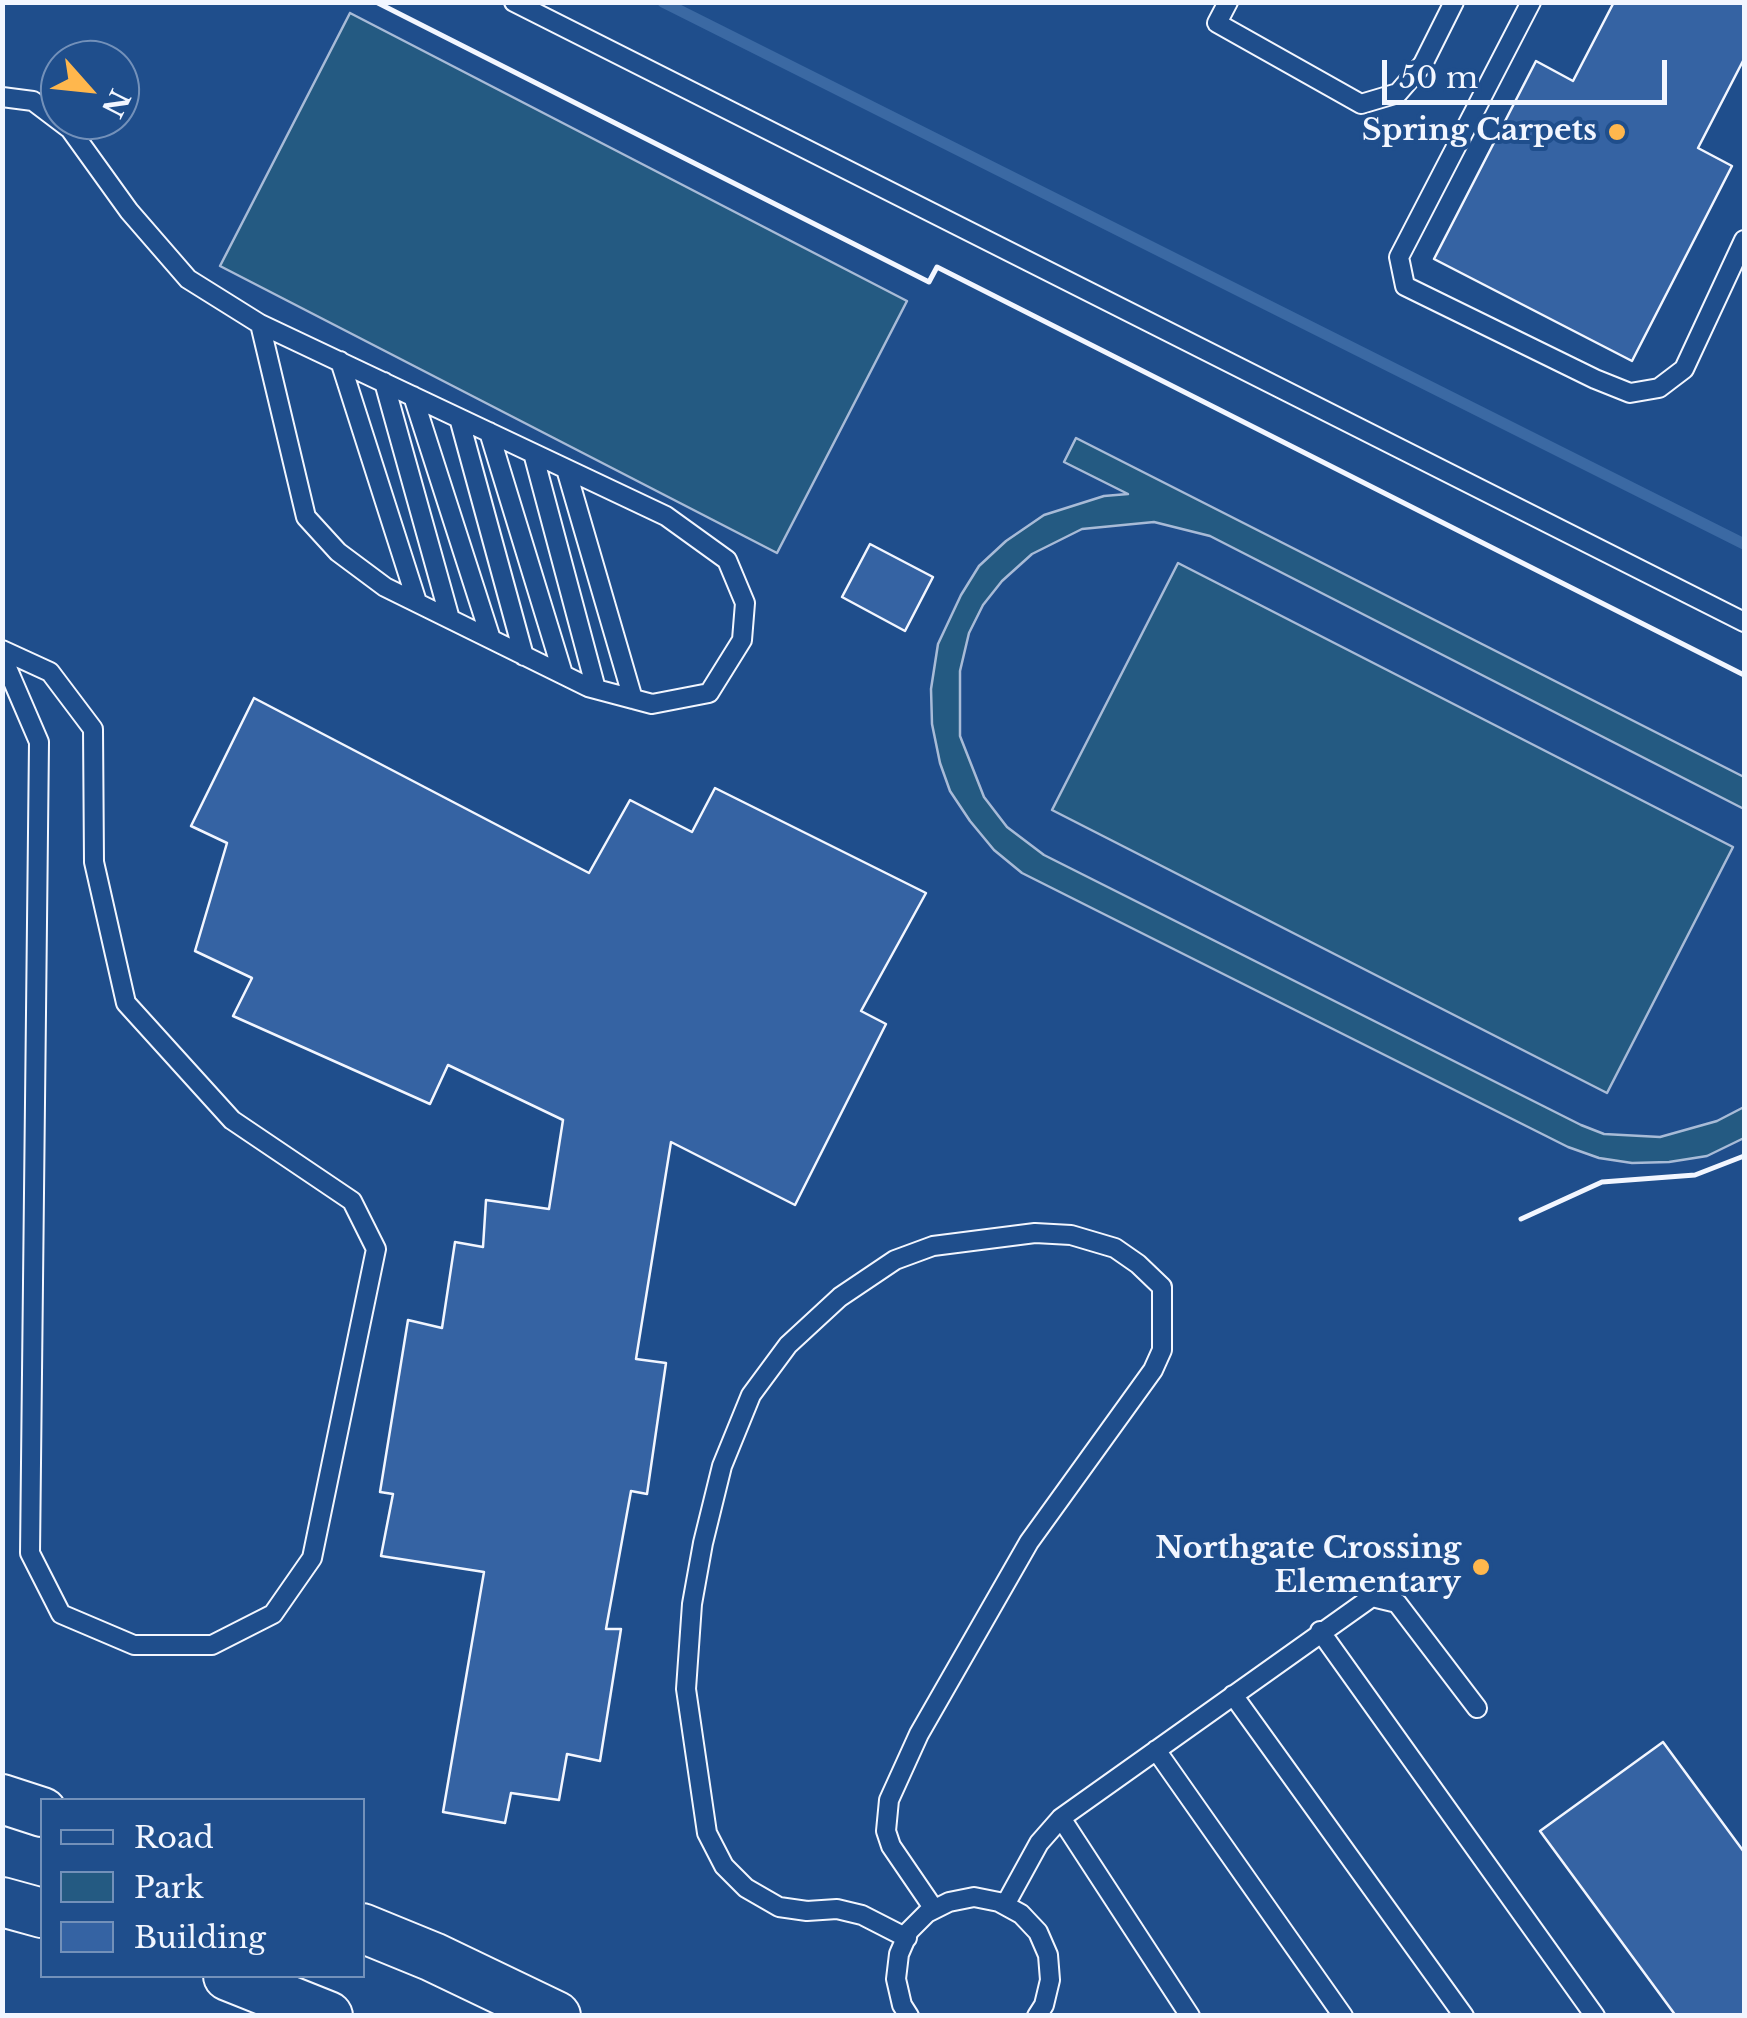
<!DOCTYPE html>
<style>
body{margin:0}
#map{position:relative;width:1747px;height:2018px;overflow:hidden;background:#1f4e8c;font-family:"Libre Baskerville",serif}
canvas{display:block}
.frame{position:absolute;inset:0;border:5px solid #f2f6ff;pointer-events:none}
.legend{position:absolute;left:40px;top:1798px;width:325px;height:180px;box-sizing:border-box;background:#1f4e8c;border:2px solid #7391ba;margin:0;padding:12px 18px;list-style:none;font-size:30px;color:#f2f6ff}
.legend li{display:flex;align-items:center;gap:20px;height:50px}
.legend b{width:50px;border:2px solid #7391ba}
.north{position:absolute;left:40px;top:40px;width:100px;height:100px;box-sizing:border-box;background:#1f4e8c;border:2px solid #7391ba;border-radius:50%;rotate:117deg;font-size:28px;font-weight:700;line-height:40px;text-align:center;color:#f2f6ff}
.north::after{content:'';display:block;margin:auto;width:35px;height:45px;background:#ffb74d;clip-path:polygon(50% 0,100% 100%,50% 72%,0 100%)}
.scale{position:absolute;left:1382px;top:60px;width:285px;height:45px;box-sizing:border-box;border:5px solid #f2f6ff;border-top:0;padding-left:12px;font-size:30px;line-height:35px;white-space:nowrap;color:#f2f6ff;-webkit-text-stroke:8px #1f4e8c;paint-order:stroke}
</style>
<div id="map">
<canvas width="1747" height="2018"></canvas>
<div class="frame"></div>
<ul class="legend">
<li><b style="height:12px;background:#1f4e8c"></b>Road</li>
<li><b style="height:28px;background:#245a82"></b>Park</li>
<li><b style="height:28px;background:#3563a3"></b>Building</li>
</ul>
<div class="north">N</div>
<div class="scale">50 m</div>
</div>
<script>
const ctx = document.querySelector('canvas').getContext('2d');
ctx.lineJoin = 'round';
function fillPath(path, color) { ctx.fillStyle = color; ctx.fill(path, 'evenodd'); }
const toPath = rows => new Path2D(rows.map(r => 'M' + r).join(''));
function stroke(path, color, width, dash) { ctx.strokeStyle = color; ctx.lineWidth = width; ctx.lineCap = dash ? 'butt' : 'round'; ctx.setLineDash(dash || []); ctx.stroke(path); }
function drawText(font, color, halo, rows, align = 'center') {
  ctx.font = font + ' "Libre Baskerville",serif'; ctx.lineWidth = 8; ctx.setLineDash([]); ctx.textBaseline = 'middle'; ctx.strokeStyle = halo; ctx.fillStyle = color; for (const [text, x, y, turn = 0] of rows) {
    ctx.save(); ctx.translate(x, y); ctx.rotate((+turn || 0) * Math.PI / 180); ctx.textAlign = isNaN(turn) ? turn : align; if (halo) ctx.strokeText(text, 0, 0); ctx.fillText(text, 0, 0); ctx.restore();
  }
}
const green = toPath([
 [350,13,907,301,777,553,220,266,350,13],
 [1076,438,1744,777,1744,809,1210,536,1154,522,1082,529,1032,554,1002,581,983,605,969,633,960,671,960,736,984,797,1007,827,1044,855,1581,1125,1604,1134,1660,1137,1717,1121,1744,1107,1744,1138,1707,1156,1669,1162,1632,1163,1599,1158,1568,1147,1022,873,994,850,970,821,950,791,940,763,932,724,931,689,938,644,961,595,979,566,1006,541,1044,515,1104,496,1128,494,1064,462,1076,438],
 [1178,563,1733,847,1607,1093,1052,810,1178,563]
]);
fillPath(green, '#245a82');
stroke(green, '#a8bbd7', 2.5);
stroke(toPath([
 [663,2,1744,544]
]), '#3b69a3', 11);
const building = toPath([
 [1614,2,1744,2,1744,59,1698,148,1732,166,1632,361,1434,259,1536,61,1573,81,1614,2],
 [870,544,933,577,905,631,842,597,870,544],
 [254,698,589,873,630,800,692,832,715,788,926,893,861,1011,886,1024,795,1205,671,1142,636,1359,666,1363,647,1494,631,1491,606,1629,621,1629,600,1761,567,1754,559,1800,511,1793,505,1823,443,1812,484,1572,381,1556,393,1494,380,1492,408,1320,442,1328,455,1242,483,1247,486,1200,549,1209,563,1120,448,1065,430,1104,233,1016,252,978,195,951,227,843,191,826,254,698],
 [1663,1742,1744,1852,1744,2016,1676,2016,1540,1831,1663,1742]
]);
fillPath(building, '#3563a3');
stroke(building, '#f2f6ff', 2.5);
const lane = toPath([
 [514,2,1744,622],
 [1228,2,1217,23,1361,104,1398,93,1423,64,1454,2],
 [1531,2,1399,257,1405,286,1595,379,1630,393,1659,388,1684,369,1744,240],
 [2,97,33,101,70,129,129,211,188,279,260,324,666,516,727,560,745,603,742,640,709,693,652,704,588,687,385,587,338,552,306,517,260,324],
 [340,361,417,602],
 [384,382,450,619],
 [413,396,491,639],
 [459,418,524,656],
 [489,432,563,674],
 [533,453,596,689],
 [566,469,633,699],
 [2,650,50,672,93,729,94,862,126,1003,232,1120,352,1201,376,1249,312,1558,273,1614,212,1645,134,1645,61,1614,30,1553,39,742,2,656],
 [1320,1631,1595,2016],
 [1233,1695,1464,2016],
 [1156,1750,1343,2016],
 [1061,1818,1190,2016],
 [1005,1905,1039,1843,1061,1818,1372,1597,1397,1603,1477,1708],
 [907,1938,862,1915,837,1909,807,1911,779,1907,746,1888,724,1866,707,1833,686,1689,692,1604,703,1543,722,1466,751,1395,788,1345,840,1297,895,1260,933,1246,1035,1233,1071,1235,1115,1248,1138,1264,1162,1287,1162,1350,1153,1370,1029,1542,919,1734,889,1800,886,1831,891,1846,934,1909],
 [909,2016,902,2005,896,1979,899,1954,909,1931,927,1913,949,1902,974,1897,999,1902,1021,1914,1038,1932,1048,1955,1050,1980,1044,2005,1037,2016]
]);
const secondary = toPath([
 [2,1799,42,1812],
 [2,1902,42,1913],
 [362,1928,433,1957,556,2016],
 [228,1976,328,2016]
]);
stroke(lane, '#f2f6ff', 22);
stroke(secondary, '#f2f6ff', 52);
stroke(lane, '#1f4e8c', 18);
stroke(secondary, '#1f4e8c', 48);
stroke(toPath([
 [376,2,929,282,937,267,1744,675],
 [1521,1219,1602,1182,1695,1175,1744,1156]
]), '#f2f6ff', 5);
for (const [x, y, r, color] of [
 [1617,132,10,"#ffb74d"],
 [1481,1567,10,"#ffb74d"]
]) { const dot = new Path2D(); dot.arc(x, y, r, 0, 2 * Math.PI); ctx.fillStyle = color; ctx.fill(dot); stroke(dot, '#1f4e8c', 4); }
drawText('bold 30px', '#f2f6ff', '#1f4e8c', [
 ["Spring Carpets",1597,132],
 ["Northgate Crossing",1461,1550],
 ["Elementary",1461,1584]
], 'right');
</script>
